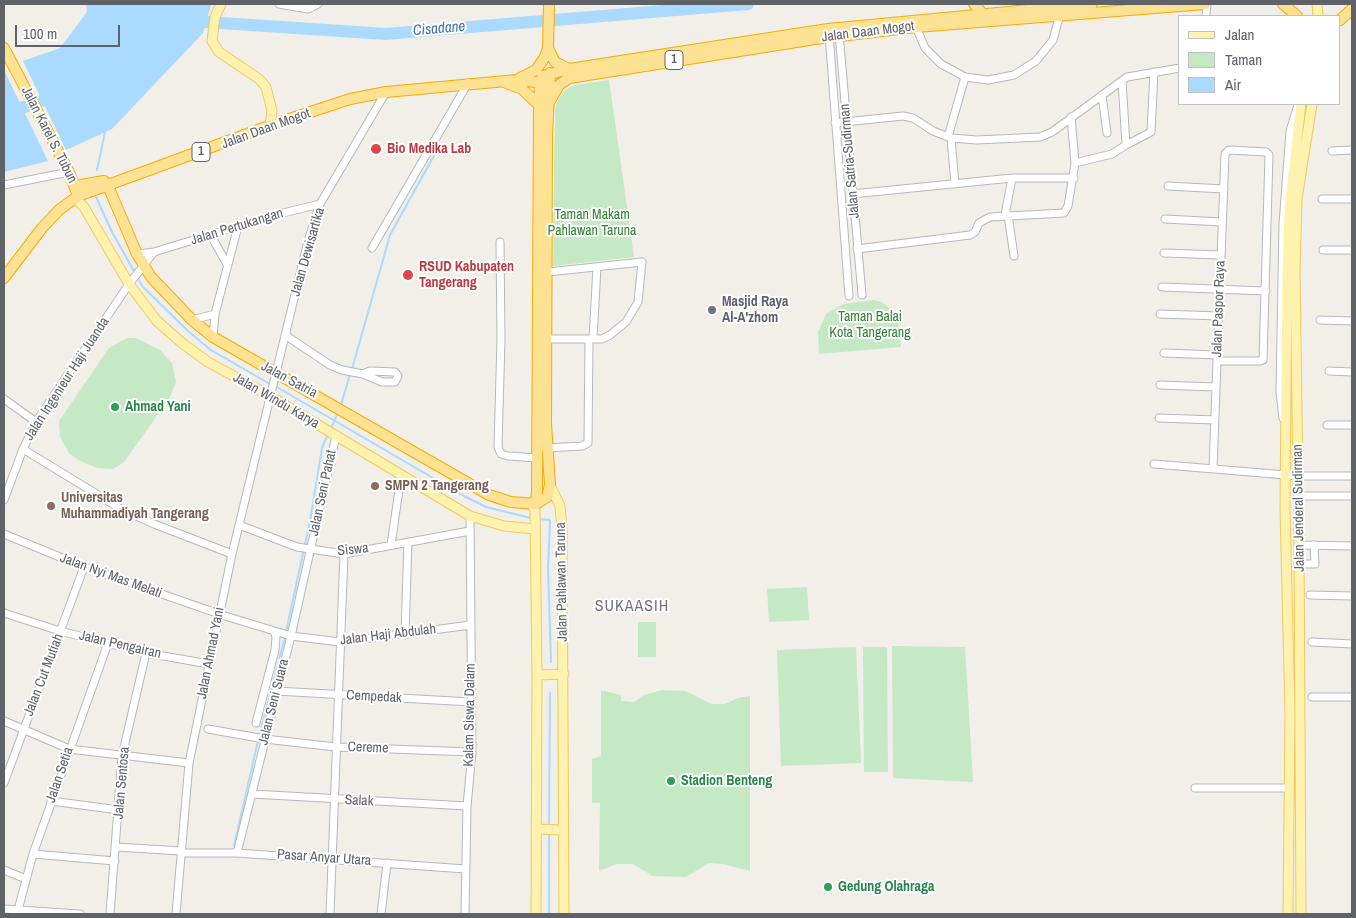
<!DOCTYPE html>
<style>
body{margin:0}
#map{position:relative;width:1356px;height:918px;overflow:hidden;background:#f1efe8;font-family:"Archivo Narrow",sans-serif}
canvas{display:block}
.frame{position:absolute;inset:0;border:5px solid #5f6368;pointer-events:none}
.legend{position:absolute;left:1178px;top:15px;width:162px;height:90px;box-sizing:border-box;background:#fff;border:1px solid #bfc1c3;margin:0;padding:6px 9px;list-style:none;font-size:15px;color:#5f6368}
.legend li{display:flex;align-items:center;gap:10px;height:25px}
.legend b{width:25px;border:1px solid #bfc1c3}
.scale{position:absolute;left:15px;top:25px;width:105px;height:22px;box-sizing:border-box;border:2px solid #5f6368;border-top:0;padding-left:6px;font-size:15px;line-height:18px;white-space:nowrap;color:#5f6368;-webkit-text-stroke:4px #fff;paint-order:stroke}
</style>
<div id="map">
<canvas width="1356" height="918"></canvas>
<div class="frame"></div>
<ul class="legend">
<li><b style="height:6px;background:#fff2af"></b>Jalan</li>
<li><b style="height:14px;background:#c5e8c5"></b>Taman</li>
<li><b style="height:14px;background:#aadaff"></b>Air</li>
</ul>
<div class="scale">100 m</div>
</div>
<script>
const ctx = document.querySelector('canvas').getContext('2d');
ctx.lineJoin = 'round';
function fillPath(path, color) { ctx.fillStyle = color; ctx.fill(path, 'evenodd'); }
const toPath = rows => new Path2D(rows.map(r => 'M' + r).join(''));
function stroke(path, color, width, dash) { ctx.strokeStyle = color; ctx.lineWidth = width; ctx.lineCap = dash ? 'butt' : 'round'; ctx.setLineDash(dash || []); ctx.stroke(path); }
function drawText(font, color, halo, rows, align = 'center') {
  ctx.font = font + ' "Archivo Narrow",sans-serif'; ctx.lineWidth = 4; ctx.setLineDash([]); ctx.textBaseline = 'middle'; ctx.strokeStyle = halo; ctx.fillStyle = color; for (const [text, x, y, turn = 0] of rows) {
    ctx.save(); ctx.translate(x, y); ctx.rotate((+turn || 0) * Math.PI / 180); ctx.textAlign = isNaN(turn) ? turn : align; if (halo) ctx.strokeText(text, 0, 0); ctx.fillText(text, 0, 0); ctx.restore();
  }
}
fillPath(toPath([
 [609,80,634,257,553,266,555,109,557,102,564,91,571,86],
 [874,300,882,302,894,312,898,320,901,347,819,354,818,332,826,314,843,304],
 [127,338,136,338,160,350,172,363,176,382,169,399,124,462,113,469,97,468,80,461,69,453,60,437,59,421,109,348],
 [807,587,809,620,769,622,767,589],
 [638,622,656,622,656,657,638,657],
 [892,646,965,647,973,782,893,778],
 [856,647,861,763,781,766,777,650],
 [863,647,887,647,888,772,864,772],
 [601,690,621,695,621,701,634,702,644,695,662,690,686,691,711,704,725,704,738,698,750,696,750,871,723,864,709,863,686,877,653,876,633,864,617,864,599,871,600,803,592,803,592,759,601,756]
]), '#c5e8c5');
fillPath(toPath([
 [86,4,211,5,203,33,112,129,66,150,23,61,60,48,87,12],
 [4,70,48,161,4,172]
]), '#aadaff');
stroke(toPath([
 [97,170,105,132],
 [96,197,112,232,135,273],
 [137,277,143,287,188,331,211,350,270,384],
 [352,369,390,235,436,152],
 [275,386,464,496,486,507,531,518],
 [341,405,350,374],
 [331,428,338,412],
 [539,519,550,520,548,569,551,662],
 [286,632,310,521,322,448,328,434],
 [259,737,285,637],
 [549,826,550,693],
 [234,846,258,741],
 [549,914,549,833]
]), '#aadaff', 2);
stroke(toPath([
 [191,21,386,34,748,4],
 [4,114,58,95]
]), '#aadaff', 12);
const minor = toPath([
 [279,4,308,9,318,4],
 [1206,16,1207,4],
 [916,27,925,48,941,64,965,77,988,80,1014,75,1036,61,1053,40,1060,14],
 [829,34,849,296],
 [839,34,862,295],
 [1122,81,1126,145,1151,132,1154,72],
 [1102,95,1107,133],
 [835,123,903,116,913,118,933,131,951,138,977,140,1040,137,1052,132,1127,77,1180,68],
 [948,137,965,77],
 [951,138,955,184],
 [1332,151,1352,150],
 [1075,163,1112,154,1126,145],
 [4,185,69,172],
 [1168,186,1224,189],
 [852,194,1012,178,1074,178],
 [1322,199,1352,199],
 [1005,215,1012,178],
 [1008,215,1014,256],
 [1165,219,1222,222],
 [210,234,227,264],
 [500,242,501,339,498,447,501,454,508,456,537,458],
 [372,248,468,83],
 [857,249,970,235,975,232,979,223,990,217,1064,213,1068,206,1075,163,1071,117],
 [1323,250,1352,250],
 [1164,253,1221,255],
 [137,254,154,252,275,215,320,204],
 [1162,287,1266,291],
 [1160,314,1219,316],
 [192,320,215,314],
 [1320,320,1352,321],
 [286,333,288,337,330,365,342,370,363,374,370,371,395,372,398,376,395,382,382,382,363,374],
 [213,337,215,314,238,226],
 [547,339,602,339,610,335,626,322,638,302,642,262,548,272],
 [593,339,597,267],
 [1164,353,1217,355],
 [1329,371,1352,372],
 [1160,385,1216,387],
 [4,399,36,422],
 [1159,418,1215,420],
 [1283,418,1280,392,1283,224,1290,131,1298,105],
 [1327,425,1352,425],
 [546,448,582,446,588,443,589,340],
 [23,449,121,509,154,524,232,554],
 [1154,464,1298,476,1352,476],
 [1213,469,1217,361,1225,154,1229,150,1266,152,1269,155,1263,360,1260,361,1217,361],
 [1298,496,1352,496],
 [4,500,23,449,36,422,129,284,154,252],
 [239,525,297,547,344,554,470,531],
 [4,534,84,567,225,616,291,636,340,642,471,625],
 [391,545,401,476],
 [1299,545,1352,546],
 [1300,564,1315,564,1314,545],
 [1310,595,1352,596],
 [4,613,60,631,146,653,209,664],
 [405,635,408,542],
 [1312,642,1352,644],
 [276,691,471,702],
 [1312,697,1352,697],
 [4,721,69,749,189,763],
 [256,723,275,650,276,637,274,631],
 [208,729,265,739,336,747,472,752],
 [4,783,84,567],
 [1195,788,1288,788],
 [252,794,467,806],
 [51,801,119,810],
 [117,847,181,851],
 [181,853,237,853,466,869],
 [237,853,291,636,336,436],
 [33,854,115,861],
 [4,870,26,879],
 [4,909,80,914],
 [18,910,33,854,108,643],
 [110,914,122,756,146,653],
 [176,914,189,763,232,554,308,241,320,204,386,92],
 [330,914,344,554],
 [381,914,387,863],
 [465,914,467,806,472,752,470,516]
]);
const major = toPath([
 [221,4,215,17,212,41,219,52,259,79,266,87,272,111,270,126],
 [1317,4,1318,16],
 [75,198,84,207,129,284,157,321,182,343,208,362,270,396,470,516,504,526,535,529],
 [550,485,560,506,562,529,564,914],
 [532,504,535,511,537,675,536,914],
 [537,675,564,674],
 [536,829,562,830],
 [1288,914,1290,713,1285,509,1287,270,1289,210,1301,104],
 [1301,914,1299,545,1295,272,1297,199,1312,104]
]);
const highway = toPath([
 [974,4,982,13],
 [1283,4,1297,16],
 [1340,20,1352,9],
 [4,48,69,172,78,196],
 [548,48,555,62,569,69],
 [520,78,536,70,545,57,548,48,549,4],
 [504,82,522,89,539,105],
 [550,101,559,85,569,78,815,39,916,27,1205,4],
 [75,186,104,181],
 [108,186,137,254,151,277,192,320,213,337,489,495,511,502,536,504,547,497,550,485,546,423,547,135,550,73],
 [4,278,42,228,59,210,78,196,277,123,350,99,386,92,517,80,544,83],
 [532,504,536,500,537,492,539,105,540,81,543,76,569,69,828,29,1092,4]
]);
stroke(minor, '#b5b8bc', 9);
stroke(major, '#f2c960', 11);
stroke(highway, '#f9ab00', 12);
stroke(minor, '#fff', 7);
stroke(major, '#fff2af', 9);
stroke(highway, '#fde293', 10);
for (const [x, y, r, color] of [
 [376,149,6,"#e0444e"],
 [408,275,6,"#e0444e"],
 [712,310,5,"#6b7280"],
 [115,407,5,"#2e9e5b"],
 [375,486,5,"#8d6e63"],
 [51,506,5,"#8d6e63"],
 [671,781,5,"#2e9e5b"],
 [828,887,5,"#2e9e5b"]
]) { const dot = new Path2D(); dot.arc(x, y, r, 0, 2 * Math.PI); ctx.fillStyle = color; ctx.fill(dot); stroke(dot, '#fff', 2); }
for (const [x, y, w] of [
 [674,60,18],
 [201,152,18]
]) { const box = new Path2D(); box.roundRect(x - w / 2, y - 9.5, w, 19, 4); ctx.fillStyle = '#fff'; ctx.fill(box); stroke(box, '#5f6368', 1); }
drawText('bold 12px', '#5f6368', null, [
 ["1",674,60],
 ["1",201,152]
]);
drawText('14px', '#5f6368', '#fff', [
 ["Jalan Daan Mogot",868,32,-7],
 ["Jalan Daan Mogot",266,129,-20],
 ["Jalan Karel S. Tubun",49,135,63],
 ["Jalan Satria-Sudirman",850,161,-95],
 ["Jalan Pertukangan",237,227,-17],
 ["Jalan Dewisartika",308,252,-74],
 ["Jalan Paspor Raya",1219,309,-88],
 ["Jalan Ingenieur Haji Juanda",67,379,-57],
 ["Jalan Satria",289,380,28],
 ["Jalan Windu Karya",276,401,30],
 ["Jalan Seni Pahat",323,493,-78],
 ["Jalan Jenderal Sudirman",1299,508,-91],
 ["Siswa",353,550,-6],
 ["Jalan Nyi Mas Melati",111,576,20],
 ["Jalan Pahlawan Taruna",562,582,-91],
 ["Jalan Haji Abdulah",388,635,-7],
 ["Jalan Pengairan",120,645,13],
 ["Jalan Ahmad Yani",211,653,-79],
 ["Jalan Cut Mutiah",44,675,-69],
 ["Cempedak",374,697,3],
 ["Jalan Seni Suara",274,702,-76],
 ["Kalam Siswa Dalam",470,715,-89],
 ["Cereme",368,748,2],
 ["Jalan Setia",60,775,-71],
 ["Jalan Sentosa",122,783,-85],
 ["Salak",359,801,3],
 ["Pasar Anyar Utara",324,858,4]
]);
drawText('bold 14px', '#be3a42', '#fff', [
 ["Bio Medika Lab",387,149],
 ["RSUD Kabupaten",419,267],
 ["Tangerang",419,283]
], 'left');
drawText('14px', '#348238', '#fff', [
 ["Taman Makam",592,215],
 ["Pahlawan Taruna",592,231],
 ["Taman Balai",870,317],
 ["Kota Tangerang",870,333]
]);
drawText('bold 14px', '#5b616d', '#fff', [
 ["Masjid Raya",722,302],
 ["Al-A'zhom",722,318]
], 'left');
drawText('bold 14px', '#27864d', '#fff', [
 ["Ahmad Yani",125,407],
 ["Stadion Benteng",681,781],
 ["Gedung Olahraga",838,887]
], 'left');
drawText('bold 14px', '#785e54', '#fff', [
 ["SMPN 2 Tangerang",385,486],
 ["Universitas",61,498],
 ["Muhammadiyah Tangerang",61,514]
], 'left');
drawText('italic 15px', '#4174aa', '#fff', [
 ["Cisadane",439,29,-5]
]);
ctx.letterSpacing = '1px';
drawText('16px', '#70757a', '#fff', [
 ["SUKAASIH",632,607]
]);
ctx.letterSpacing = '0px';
</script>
